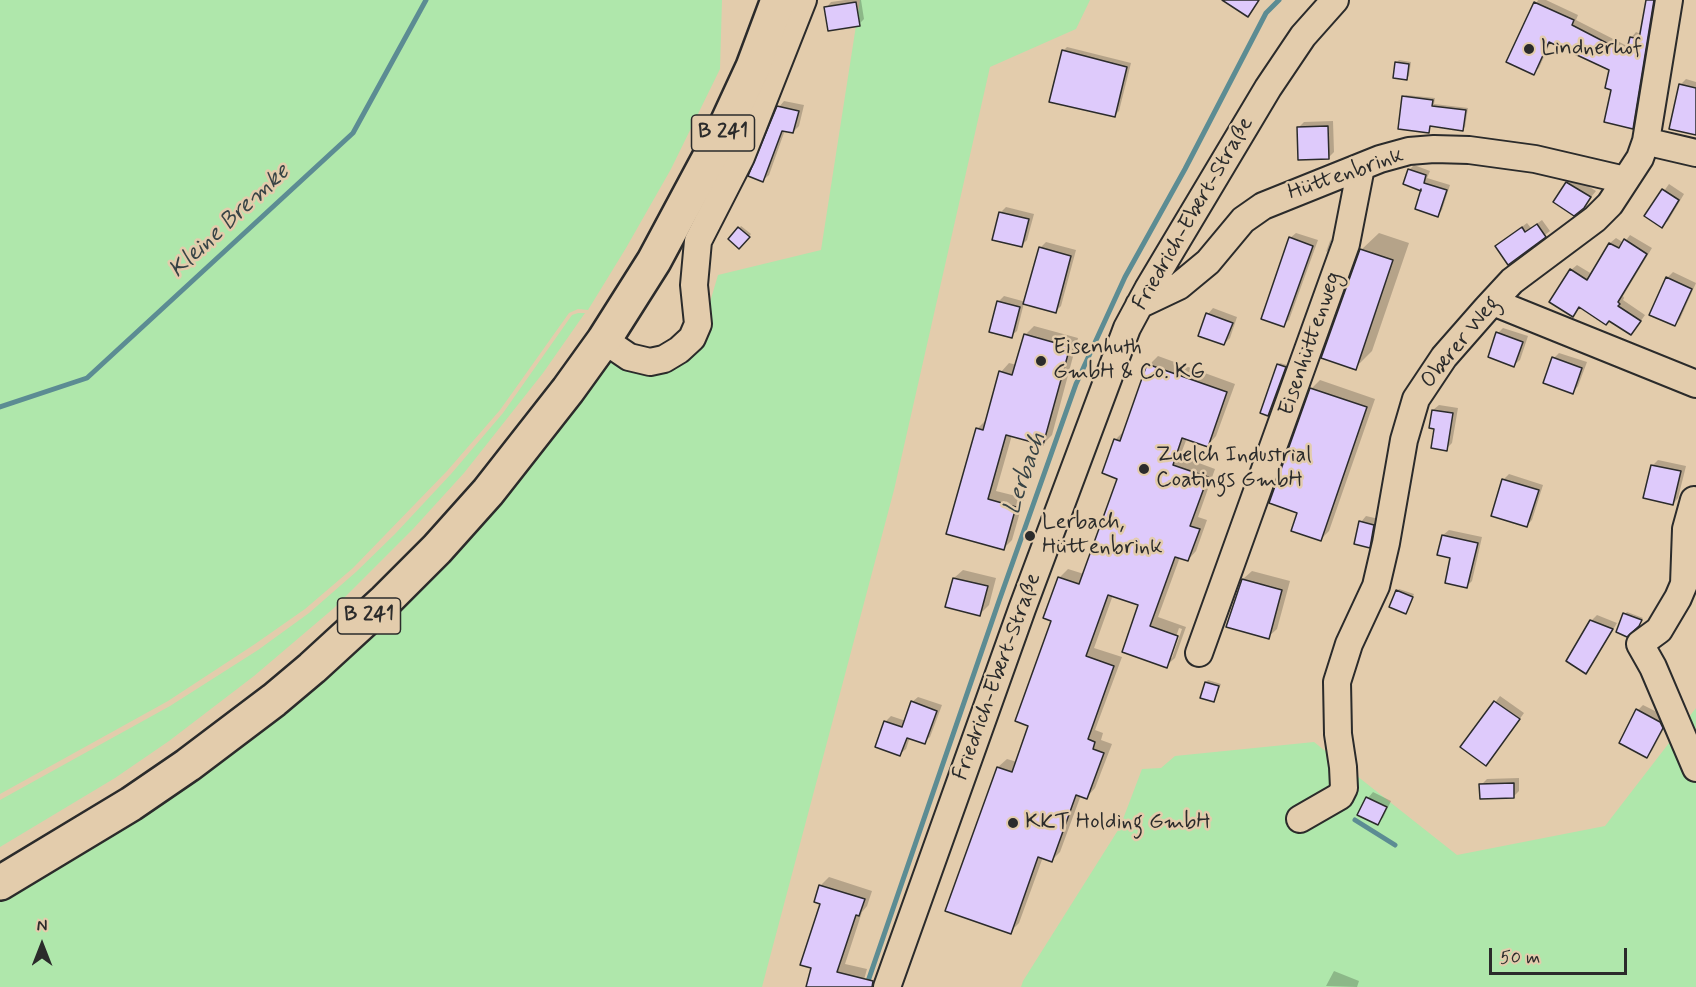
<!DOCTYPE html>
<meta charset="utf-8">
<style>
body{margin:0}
#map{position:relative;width:1696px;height:987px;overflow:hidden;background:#e3ccac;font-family:Mynerve,sans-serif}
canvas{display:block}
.north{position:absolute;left:12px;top:915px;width:60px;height:60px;-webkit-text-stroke:4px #e3ccac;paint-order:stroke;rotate:0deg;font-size:16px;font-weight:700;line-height:24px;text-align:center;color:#2b2b2b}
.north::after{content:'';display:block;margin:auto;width:21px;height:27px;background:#2b2b2b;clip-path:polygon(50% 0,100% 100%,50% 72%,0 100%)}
.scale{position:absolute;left:1489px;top:948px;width:138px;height:27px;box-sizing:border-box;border:3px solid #2b2b2b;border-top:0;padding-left:8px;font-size:18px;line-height:21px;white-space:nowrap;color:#2b2b2b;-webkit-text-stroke:4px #e3ccac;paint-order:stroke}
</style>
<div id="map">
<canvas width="1696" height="987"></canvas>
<div class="north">N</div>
<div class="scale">50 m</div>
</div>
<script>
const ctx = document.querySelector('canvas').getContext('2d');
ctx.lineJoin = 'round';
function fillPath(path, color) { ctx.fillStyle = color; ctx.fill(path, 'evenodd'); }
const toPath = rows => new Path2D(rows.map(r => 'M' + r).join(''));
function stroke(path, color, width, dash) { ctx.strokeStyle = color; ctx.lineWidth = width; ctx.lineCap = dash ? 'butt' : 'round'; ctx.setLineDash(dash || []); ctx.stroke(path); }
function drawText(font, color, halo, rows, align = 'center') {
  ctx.font = font + ' Mynerve,sans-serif'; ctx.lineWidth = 5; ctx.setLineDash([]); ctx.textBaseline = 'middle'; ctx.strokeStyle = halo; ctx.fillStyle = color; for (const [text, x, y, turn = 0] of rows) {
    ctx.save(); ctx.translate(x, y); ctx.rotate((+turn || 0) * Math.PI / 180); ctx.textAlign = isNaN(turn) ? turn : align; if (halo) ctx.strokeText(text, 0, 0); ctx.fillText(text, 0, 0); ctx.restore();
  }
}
fillPath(toPath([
 [0,0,722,0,720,69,671,169,626,248,588,310,578,309,569,313,500,410,447,471,353,568,305,609,255,644,168,701,0,794],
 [860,0,1090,0,1076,29,990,67,894,490,762,987,0,987,0,895,193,774,608,359,626,363,703,326,718,275,821,250],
 [578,313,585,313,543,373,464,473,413,529,334,608,254,676,169,741,115,778,0,847,0,800,170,706,258,650,309,613,356,572,395,534,451,474,503,413,572,315],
 [1696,708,1696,987,1021,987,1023,981,1120,827,1142,769,1161,768,1175,756,1314,742,1457,855,1605,826]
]), '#afe7ab');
fillPath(toPath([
 [845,0,861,0,864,19,859,24,826,8,831,2],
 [1538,0,1546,0,1578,15,1576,20,1629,47,1631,38,1636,32,1641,34,1647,0,1657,0,1638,117,1633,122,1613,89,1610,70,1551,41,1539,68,1533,73,1508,61],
 [1067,47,1131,63,1119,111,1115,115,1063,51],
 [1399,60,1411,62,1409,76,1406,78,1396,63],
 [1686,79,1696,82,1696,134,1680,85],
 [1406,95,1435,98,1434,104,1468,108,1465,127,1463,129,1431,125,1428,132,1404,97],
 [784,101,804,105,799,126,793,132,785,130,769,175,763,180,779,107],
 [1333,121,1334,152,1328,158,1298,128,1304,122],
 [1414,165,1430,171,1427,178,1450,185,1442,210,1438,215,1409,170],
 [1573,177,1596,191,1583,207,1567,183],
 [1669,184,1684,194,1668,221,1662,226,1646,216],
 [1006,207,1034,214,1027,240,1021,246,1001,212],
 [1542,220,1550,231,1509,263,1502,242,1527,223,1531,228],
 [741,226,751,234,739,247,730,239],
 [1296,233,1318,240,1289,320,1283,325,1290,238],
 [1379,233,1409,243,1372,351,1355,368,1361,250],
 [1630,235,1652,248,1623,296,1624,298,1623,300,1645,315,1636,328,1631,334,1609,319,1580,306,1572,315,1571,270,1577,265,1592,274,1610,243,1616,238,1624,243],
 [1332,238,1328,250,1326,252,1330,241],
 [1046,242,1076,250,1061,306,1055,312,1024,303,1017,331,1011,336,998,302,1004,296,1026,302,1040,248],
 [1673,272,1696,283,1680,319,1674,325,1667,278],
 [1213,308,1237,317,1230,338,1224,344,1208,314],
 [1034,326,1078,338,1052,435,1043,444,1012,435,996,491,1024,498,1012,540,1003,549,948,533,977,429,986,420,1001,372,1009,363,1017,365,1025,335],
 [1503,328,1528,336,1520,360,1514,365,1498,333],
 [1559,353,1587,362,1578,386,1573,392,1554,358],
 [1158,356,1235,384,1216,436,1208,445,1187,438,1180,456,1215,469,1198,517,1207,520,1196,551,1188,560,1180,557,1158,617,1186,627,1175,658,1166,666,1140,604,1113,595,1094,648,1122,657,1095,730,1103,733,1101,740,1112,744,1095,788,1087,797,1081,795,1060,852,1051,861,1043,857,1019,923,1010,932,947,910,998,767,1007,759,1017,762,1030,725,1053,620,1059,578,1068,569,1084,574,1119,478,1115,440,1124,431,1149,365],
 [1179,628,1182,629,1172,658,1169,658],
 [1280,363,1287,365,1268,414,1278,365],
 [1320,380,1375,399,1329,531,1320,540,1299,512,1311,389],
 [1439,405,1458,408,1452,443,1446,449,1436,428,1433,410],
 [1658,460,1686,466,1678,498,1673,504,1645,497,1653,465],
 [1509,474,1543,485,1532,520,1526,526,1493,515,1504,479],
 [1366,516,1379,519,1375,540,1369,546,1361,522],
 [1449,530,1482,537,1472,581,1467,586,1452,557,1439,554,1443,535],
 [963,570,996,578,989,605,980,614,954,578],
 [1252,571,1290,581,1277,629,1268,637,1243,579],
 [1399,589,1414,594,1406,612,1397,591],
 [1627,612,1643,618,1627,635,1625,614],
 [1597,615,1617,623,1591,666,1586,672,1591,621],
 [1208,680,1221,684,1214,701,1206,682],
 [1500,696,1524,713,1492,758,1462,747],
 [918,697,942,705,930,737,924,742,910,737,906,749,900,754,885,722,891,716,906,721,912,702],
 [1643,705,1665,716,1668,721,1652,751,1647,756,1638,710],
 [1519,778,1519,791,1513,797,1481,785,1487,779],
 [1373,792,1391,801,1383,818,1377,823,1359,815,1368,798],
 [829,877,872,891,867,906,862,912,845,964,867,969,862,987,808,987,813,967,822,903,816,901,821,885],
 [1334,971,1359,981,1357,987,1326,986]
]), '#0003');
stroke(toPath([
 [0,407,87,378,353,133,426,0],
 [1355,820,1395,845],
 [866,987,999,601,1076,384,1125,277,1185,169,1266,13,1279,0]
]), '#5c8c93', 5);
const building = toPath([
 [1222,0,1259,0,1248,17,1222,0],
 [1646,0,1654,0,1633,129,1604,122,1611,90,1605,88,1609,70,1549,42,1534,75,1506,62,1534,2,1574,20,1572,25,1626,53,1630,37,1639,39,1646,0],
 [856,2,860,26,828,31,824,7,856,2],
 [1062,50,1127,67,1115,117,1049,102,1062,50],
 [1395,62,1409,64,1407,80,1393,78,1395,62],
 [1679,84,1696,88,1696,135,1669,129,1679,84],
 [1402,96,1433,100,1432,106,1466,110,1463,131,1430,126,1429,133,1398,129,1402,96],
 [777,106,799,111,793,133,782,131,763,182,748,176,777,106],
 [1328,126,1329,159,1298,160,1297,127,1328,126],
 [1408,169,1426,175,1424,183,1447,190,1438,217,1415,209,1421,189,1421,191,1403,184,1408,169],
 [1566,182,1591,197,1584,208,1574,216,1553,202,1566,182],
 [1662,189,1679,200,1662,228,1644,216,1662,189],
 [999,212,1029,219,1022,247,992,240,999,212],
 [1537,224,1546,237,1508,265,1495,246,1522,227,1525,232,1537,224],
 [738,227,750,237,739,249,728,239,738,227],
 [1289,237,1313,246,1284,327,1261,319,1289,237],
 [1624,239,1647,254,1618,302,1620,304,1618,306,1641,321,1631,335,1609,321,1606,325,1579,307,1573,317,1549,302,1570,269,1587,280,1609,243,1619,248,1624,239],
 [1039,247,1071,256,1056,313,1023,304,1039,247],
 [1360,249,1393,260,1356,370,1321,358,1360,249],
 [1666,277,1692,289,1675,326,1649,315,1666,277],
 [997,301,1020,307,1012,338,989,332,997,301],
 [1206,313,1233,323,1224,345,1198,336,1206,313],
 [1496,332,1523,342,1514,367,1488,357,1496,332],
 [1024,334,1070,347,1043,445,1006,435,988,499,1016,507,1004,550,946,534,976,428,983,430,999,371,1012,375,1024,334],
 [1552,357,1582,368,1573,394,1543,383,1552,357],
 [1147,364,1227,392,1208,447,1182,438,1173,465,1208,477,1190,526,1200,529,1188,561,1175,557,1150,626,1178,636,1167,668,1122,652,1138,605,1108,595,1086,656,1114,666,1088,739,1095,742,1093,749,1104,753,1087,799,1076,795,1052,862,1038,857,1011,934,945,911,997,767,1012,772,1028,726,1015,721,1051,621,1043,618,1058,577,1079,584,1117,479,1102,473,1114,439,1120,441,1147,364],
 [1277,364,1286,367,1268,416,1260,413,1277,364],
 [1310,388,1367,407,1321,541,1291,531,1297,513,1269,503,1310,388],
 [1432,410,1453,413,1447,451,1431,448,1434,429,1429,428,1432,410],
 [1651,465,1681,471,1673,505,1643,498,1651,465],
 [1502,479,1539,490,1527,527,1491,516,1502,479],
 [1359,521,1374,525,1370,548,1354,544,1359,521],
 [1442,535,1478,543,1467,588,1445,583,1450,558,1437,555,1442,535],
 [953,578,988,586,980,616,945,607,953,578],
 [1242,579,1282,590,1269,639,1226,627,1242,579],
 [1396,590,1413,597,1406,614,1389,607,1396,590],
 [1623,613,1642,620,1639,626,1627,637,1616,632,1623,613],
 [1590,620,1613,629,1586,674,1566,661,1590,620],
 [1205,682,1219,686,1214,702,1200,698,1205,682],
 [911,701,937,711,925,744,907,738,900,756,875,747,884,721,902,727,911,701],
 [1494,701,1520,719,1486,766,1460,747,1494,701],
 [1636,709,1660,722,1663,728,1647,758,1619,743,1636,709],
 [1514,783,1514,798,1480,799,1479,784,1514,783],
 [1366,797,1387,807,1378,825,1357,815,1366,797],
 [819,885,865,899,859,916,856,915,837,972,873,981,872,987,806,987,811,968,800,965,820,904,814,902,819,885]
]);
fillPath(building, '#decafb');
stroke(building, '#2b2b2b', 1.5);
const minor = toPath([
 [1653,143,1696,153],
 [1493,302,1696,384],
 [1139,305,1179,286,1208,262,1243,220,1263,206,1380,159,1409,151,1434,149,1469,150,1535,159,1625,180],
 [604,340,629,357,650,362,664,359,679,350,692,338,698,324,694,285,698,241,741,157,803,0],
 [1694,500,1686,529,1684,584,1678,598,1659,630,1640,644,1653,667,1696,768],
 [1199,653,1346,244,1361,167],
 [1300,819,1340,796,1344,788,1343,767,1338,734,1337,682,1349,644,1376,586,1386,543,1404,440,1416,399,1444,357,1487,308,1512,281,1595,219,1610,204,1640,158,1646,141,1669,0],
 [887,987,1022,609,1127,328,1148,289,1268,88,1303,36,1335,0]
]);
const major = toPath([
 [0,883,131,804,188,765,274,700,312,668,385,601,437,549,488,492,568,390,604,340,654,261,723,132,753,67,778,0]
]);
stroke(minor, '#2b2b2b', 30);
stroke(major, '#2b2b2b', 38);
stroke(minor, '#e3ccac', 26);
stroke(major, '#e3ccac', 33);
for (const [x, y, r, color] of [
 [1529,49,6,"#2b2b2b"],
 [1041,361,6,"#2b2b2b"],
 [1144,469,6,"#2b2b2b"],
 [1030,536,6,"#2b2b2b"],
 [1013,823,6,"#2b2b2b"]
]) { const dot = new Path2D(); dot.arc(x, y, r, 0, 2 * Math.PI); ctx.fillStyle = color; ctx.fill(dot); stroke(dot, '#e3ccac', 2); }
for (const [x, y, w] of [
 [723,133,63],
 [369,616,63]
]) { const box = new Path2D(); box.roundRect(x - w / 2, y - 18, w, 36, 4.5); ctx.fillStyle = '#e3ccac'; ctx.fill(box); stroke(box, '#2b2b2b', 1.5); }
drawText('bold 21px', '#2b2b2b', null, [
 ["B 241",723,133],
 ["B 241",369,616]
]);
drawText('22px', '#2b2b2b', '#e3ccac', [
 ["Lindnerhof",1541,49],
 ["Eisenhuth",1053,348],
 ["GmbH & Co. KG",1053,373],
 ["Zuelch Industrial",1156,456],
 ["Coatings GmbH",1156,481],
 ["Lerbach,",1042,523],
 ["Hüttenbrink",1042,548],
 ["KKT Holding GmbH",1025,823]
], 'left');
drawText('22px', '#2b2b2b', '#e3ccac', [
 ["Hüttenbrink",1346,175,-19],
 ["Friedrich-Ebert-Straße",1194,214,-60],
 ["Oberer Weg",1461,343,-51],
 ["Eisenhüttenweg",1311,344,-71],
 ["Friedrich-Ebert-Straße",998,677,-70]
]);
drawText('italic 24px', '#374345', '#e3ccac', [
 ["Kleine Bremke",230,222,-43],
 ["Lerbach",1026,474,-71]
]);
</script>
